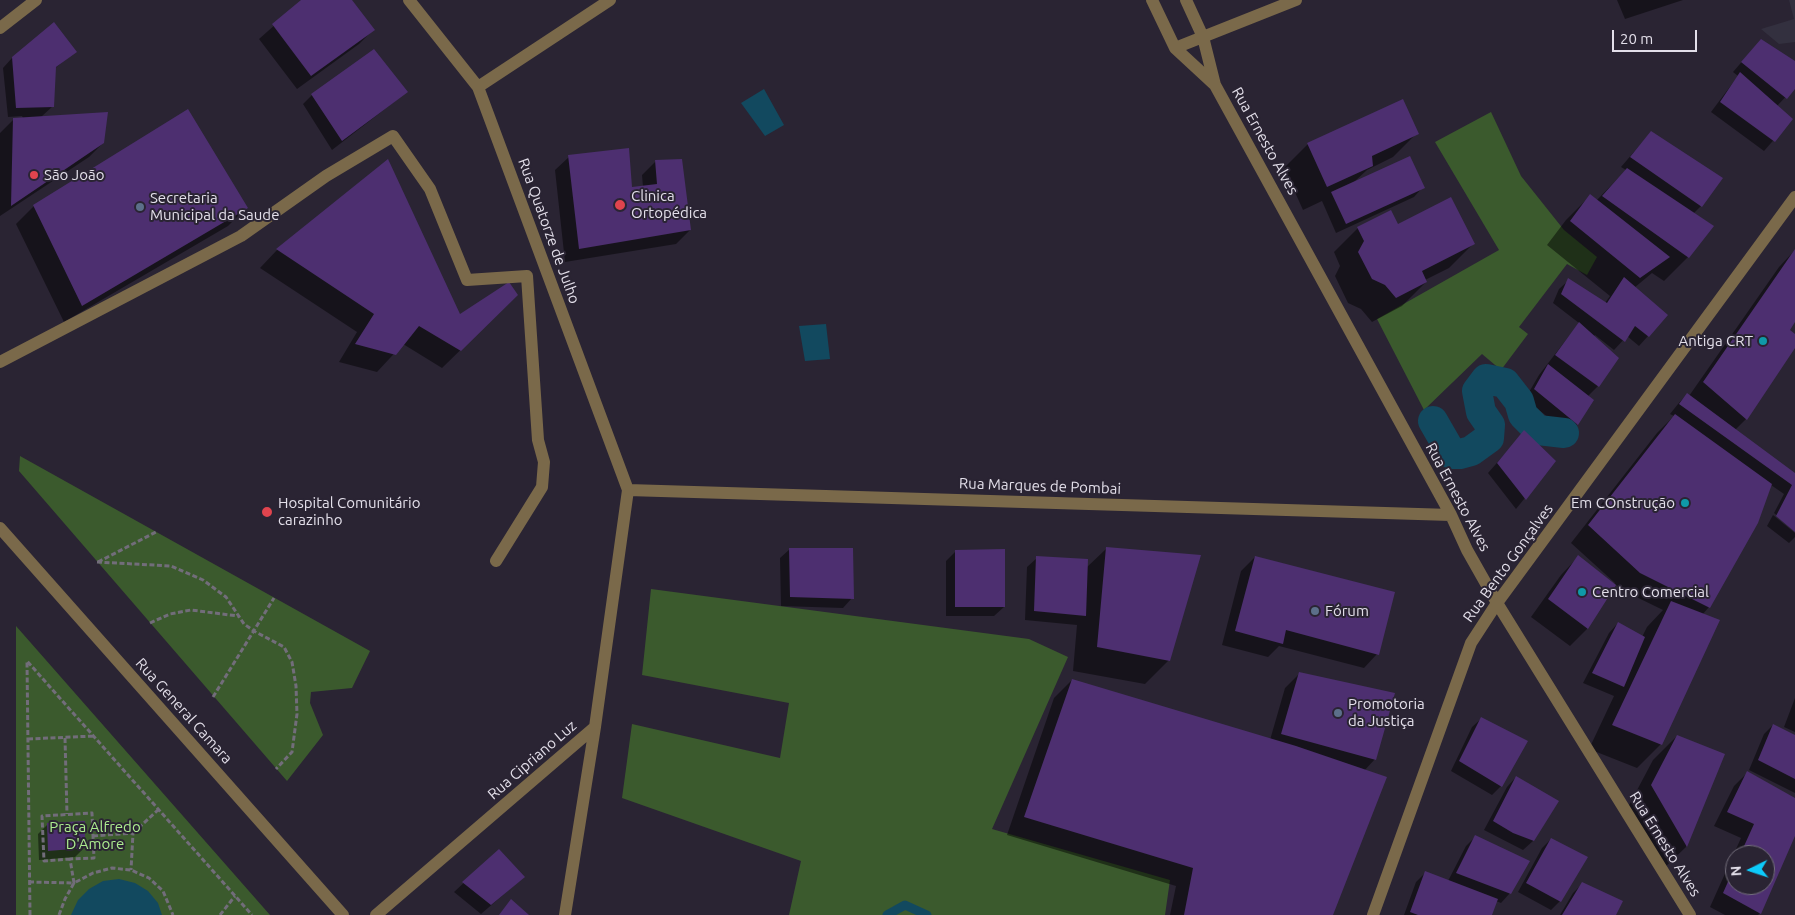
<!DOCTYPE html>
<meta charset="utf-8">
<style>
body{margin:0}
#map{position:relative;width:1795px;height:915px;overflow:hidden;background:#2a2433;font-family:Ubuntu,sans-serif}
canvas{display:block}
.north{position:absolute;left:1725px;top:845px;width:50px;height:50px;box-sizing:border-box;background:#2a2433;border:1px solid #746f7c;border-radius:50%;rotate:266deg;font-size:14px;font-weight:700;line-height:20px;text-align:center;color:#e3dfea}
.north::after{content:'';display:block;margin:auto;width:18px;height:22px;background:#0dcafa;clip-path:polygon(50% 0,100% 100%,50% 72%,0 100%)}
.scale{position:absolute;left:1612px;top:30px;width:85px;height:22px;box-sizing:border-box;border:2px solid #e3dfea;border-top:0;padding-left:6px;font-size:15px;line-height:18px;white-space:nowrap;color:#e3dfea;-webkit-text-stroke:4px #2a2433;paint-order:stroke}
</style>
<div id="map">
<canvas width="1795" height="915"></canvas>
<div class="north">N</div>
<div class="scale">20 m</div>
</div>
<script>
const ctx = document.querySelector('canvas').getContext('2d');
ctx.lineJoin = 'round';
function fillPath(path, color) { ctx.fillStyle = color; ctx.fill(path, 'evenodd'); }
const toPath = rows => new Path2D(rows.map(r => 'M' + r).join(''));
function stroke(path, color, width, dash) { ctx.strokeStyle = color; ctx.lineWidth = width; ctx.lineCap = dash ? 'butt' : 'round'; ctx.setLineDash(dash || []); ctx.stroke(path); }
function drawText(font, color, halo, rows, align = 'center') {
  ctx.font = font + ' Ubuntu,sans-serif'; ctx.lineWidth = 4; ctx.setLineDash([]); ctx.textBaseline = 'middle'; ctx.strokeStyle = halo; ctx.fillStyle = color; for (const [text, x, y, turn = 0] of rows) {
    ctx.save(); ctx.translate(x, y); ctx.rotate((+turn || 0) * Math.PI / 180); ctx.textAlign = isNaN(turn) ? turn : align; if (halo) ctx.strokeText(text, 0, 0); ctx.fillText(text, 0, 0); ctx.restore();
  }
}
fillPath(toPath([
 [1789,0,1795,0,1795,42,1779,44,1761,29,1794,19]
]), '#33303f');
fillPath(toPath([
 [1491,112,1521,176,1564,230,1597,257,1587,275,1567,264,1519,327,1528,334,1501,370,1482,354,1424,410,1377,319,1499,250,1435,142],
 [20,456,370,651,352,688,311,692,310,703,323,735,287,781,19,471],
 [651,589,1029,639,1068,657,992,829,1170,880,1165,915,789,915,801,861,622,798,632,724,780,758,789,703,642,675],
 [16,626,270,915,16,915]
]), '#3b5a2d');
fillPath(toPath([
 [764,89,784,125,765,136,741,103],
 [826,324,830,359,805,361,799,326],
 [119,879,135,883,148,891,158,903,162,915,71,915,78,900,89,889,103,881]
]), '#12495f');
fillPath(toPath([
 [303,0,350,0,373,30,359,44,297,89,259,39],
 [1617,0,1683,0,1625,19],
 [1752,50,1795,63,1795,87,1777,106,1792,119,1764,151,1711,112,1738,76,1733,72],
 [75,52,54,69,53,106,41,117,103,143,89,157,0,216,0,133,14,119,23,118,22,116,8,117,3,68,12,58],
 [407,92,332,150,303,104,312,95],
 [187,111,246,208,228,226,64,322,16,224,34,206],
 [1651,132,1701,206,1693,214,1688,257,1664,281,1652,273,1634,288,1648,336,1639,346,1627,336,1614,350,1595,335,1593,337,1598,386,1588,396,1592,400,1577,424,1568,433,1525,399,1539,375,1579,323,1553,303,1559,289,1569,280,1605,303,1610,296,1547,245,1566,220,1590,196,1596,201,1626,170,1621,167],
 [1417,133,1393,157,1367,170,1354,182,1423,187,1414,197,1336,233,1322,201,1303,210,1284,168,1308,144],
 [569,157,631,188,643,187,642,175,656,161,690,230,676,244,565,262,555,170],
 [387,161,459,316,517,295,442,368,403,344,377,372,339,362,357,332,260,268,277,250],
 [1358,228,1473,244,1449,268,1425,280,1426,282,1402,306,1372,322,1361,309,1348,303,1335,276,1340,266,1334,252],
 [1795,250,1795,320,1788,330,1795,335,1795,346,1746,419,1735,430,1795,475,1795,530,1774,513,1784,494,1771,485,1709,607,1702,615,1661,744,1637,768,1589,749,1614,696,1583,683,1609,633,1618,623,1642,637,1647,627,1663,610,1622,590,1615,584,1587,629,1570,646,1531,617,1561,575,1578,557,1614,585,1615,583,1571,543,1657,433,1674,416,1670,414,1678,404,1687,394,1689,396,1779,267],
 [1524,432,1554,462,1516,509,1488,473],
 [1773,515,1795,533,1795,537,1789,543,1767,526],
 [790,549,852,598,843,608,781,606,780,558],
 [1106,549,1169,660,1145,684,1073,671,1077,625,1025,620,1027,567,1037,558,1086,568],
 [955,552,1004,607,994,616,946,616,946,561],
 [1255,557,1377,654,1364,668,1279,646,1268,657,1222,645,1241,571],
 [1299,674,1375,759,1364,771,1332,915,1170,915,1176,886,1007,835,1054,698,1072,680,1270,740,1285,688],
 [1795,698,1795,732,1784,727],
 [1482,718,1501,786,1492,795,1451,771,1472,727],
 [1773,725,1795,736,1795,793,1749,770,1764,734],
 [1677,736,1723,755,1686,847,1662,870,1627,809,1653,760],
 [1748,772,1795,799,1795,833,1760,913,1758,915,1725,915,1710,907,1741,838,1714,826,1734,786],
 [1735,855,1765,855,1765,885,1735,885],
 [1516,777,1557,802,1533,841,1523,850,1484,830,1507,787],
 [48,824,84,848,75,857,39,860,38,834],
 [1475,837,1510,893,1501,903,1496,901,1491,915,1404,915,1416,882,1426,872,1448,881,1466,846],
 [1551,839,1560,901,1551,910,1518,892,1542,848],
 [499,850,524,877,481,914,454,892],
 [1582,884,1615,915,1560,915,1573,893]
]), '#0007');
stroke(toPath([
 [887,915,905,905,927,915]
]), '#12495f', 9);
stroke(toPath([
 [1433,421,1452,454,1460,454,1471,451,1489,438,1490,425,1481,412,1477,391,1486,379,1505,383,1519,401,1523,415,1538,430,1564,433]
]), '#12495f', 30);
fillPath(toPath([
 [301,0,352,0,375,30,311,76,272,24],
 [54,22,77,52,56,67,54,107,16,108,12,57],
 [1761,39,1795,61,1795,89,1787,99,1741,62],
 [374,49,408,92,342,141,311,94],
 [1740,72,1793,119,1775,142,1720,102],
 [1403,99,1419,134,1372,156,1373,166,1327,187,1307,143],
 [188,109,248,208,82,306,33,205],
 [108,112,104,143,11,206,13,118],
 [1651,131,1723,178,1702,207,1630,157],
 [629,148,632,187,657,184,655,160,682,159,691,230,579,249,568,155],
 [1410,156,1425,188,1346,224,1331,192],
 [388,159,460,314,509,282,518,295,461,351,419,326,396,355,355,344,374,314,276,249],
 [1627,168,1714,226,1689,258,1602,196],
 [1590,194,1670,257,1640,278,1570,221],
 [1451,197,1475,244,1422,271,1427,282,1396,298,1385,285,1372,279,1358,252,1364,241,1357,227,1391,210,1398,224],
 [1795,249,1795,322,1790,330,1795,334,1795,348,1747,420,1703,382],
 [1624,277,1668,315,1649,337,1635,326,1625,342,1561,294,1568,278,1607,303],
 [1579,322,1619,358,1599,387,1555,355],
 [1548,364,1594,400,1578,425,1534,389],
 [1687,393,1795,473,1795,532,1776,516,1792,485,1679,404],
 [1675,414,1772,484,1758,523,1710,608,1640,573,1588,525],
 [1524,430,1556,461,1526,500,1497,463],
 [1106,547,1201,555,1170,661,1097,647],
 [789,548,853,548,854,599,790,597],
 [1005,549,1005,607,955,607,955,550],
 [1578,555,1616,585,1588,629,1548,599],
 [1036,556,1088,559,1086,616,1034,611],
 [1255,556,1395,592,1379,655,1286,630,1283,644,1235,631],
 [1671,601,1720,620,1662,745,1612,725],
 [1618,622,1645,637,1624,687,1592,673],
 [1299,672,1395,693,1376,760,1281,734],
 [1072,679,1296,746,1387,777,1333,915,1184,915,1193,868,1024,817],
 [1481,717,1528,741,1502,787,1459,761],
 [1773,724,1795,735,1795,779,1758,760],
 [1677,735,1725,754,1687,847,1651,785],
 [1747,771,1795,798,1795,836,1761,914,1723,893,1735,866,1735,885,1765,885,1765,855,1740,855,1754,824,1727,812],
 [1516,776,1559,801,1534,841,1513,833,1493,821],
 [85,821,85,848,48,851,47,823],
 [1475,835,1530,861,1511,894,1456,873],
 [1551,838,1588,857,1561,902,1526,883],
 [499,849,525,877,491,905,462,882],
 [1425,871,1498,899,1492,915,1418,915,1410,912],
 [1582,882,1623,901,1616,915,1562,915],
 [511,899,529,915,499,915]
]), '#4d2f70');
stroke(toPath([
 [97,562,171,566,203,580,226,597,244,624,254,631,284,647,292,662,296,686,297,714,292,752,276,769],
 [98,562,156,532],
 [150,623,170,614,191,610,238,616],
 [213,697,274,598],
 [65,738,67,814],
 [28,739,94,736],
 [133,833,158,810],
 [93,836,133,833,131,870],
 [29,882,74,883,70,859,94,858,92,813,42,816,44,861,70,859],
 [30,915,27,661,252,915],
 [59,915,65,899,74,883,93,873,112,868,131,870,149,878,163,891,173,915],
 [220,915,235,896]
]), '#726d7a', 3, [5, 2.5]);
stroke(toPath([
 [1152,0,1175,48,1215,85],
 [1186,0,1203,37,1215,85,1451,515,1467,550,1497,603,1690,915],
 [0,28,36,0],
 [1175,48,1296,0],
 [478,87,610,0],
 [0,362,241,236,326,176,393,136,430,189,467,280,527,276,538,440,544,462,542,487,496,561],
 [628,490,1451,515],
 [0,528,343,915],
 [376,915,595,727,628,490,478,87,409,0],
 [565,915,595,727],
 [1373,915,1471,643,1497,603,1795,197]
]), '#7a694a', 12);
for (const [x, y, r, color] of [
 [34,175,5,"#e0444e"],
 [620,205,6,"#e0444e"],
 [140,207,5,"#5c6f8a"],
 [1763,341,5,"#0f9aa8"],
 [1685,503,5,"#0f9aa8"],
 [267,512,6,"#e0444e"],
 [1582,592,5,"#0f9aa8"],
 [1315,611,5,"#5c6f8a"],
 [1338,713,5,"#5c6f8a"]
]) { const dot = new Path2D(); dot.arc(x, y, r, 0, 2 * Math.PI); ctx.fillStyle = color; ctx.fill(dot); stroke(dot, '#2a2433', 2); }
drawText('15px', '#e3dfea', '#2a2433', [
 ["Rua Ernesto Alves",1265,141,61],
 ["Rua Quatorze de Julho",549,231,70],
 ["Rua Marques de Pombai",1040,486,2],
 ["Rua Ernesto Alves",1458,497,62],
 ["Rua Bento Gonçalves",1508,563,-54],
 ["Rua General Camara",184,711,48],
 ["Rua Cipriano Luz",532,760,-41],
 ["Rua Ernesto Alves",1665,844,58]
]);
drawText('15px', '#e3dfea', '#2a2433', [
 ["São João",44,175],
 ["Clinica",631,196],
 ["Ortopédica",631,213],
 ["Secretaria",150,198],
 ["Municipal da Saude",150,215],
 ["Antiga CRT",1753,341,"right"],
 ["Hospital Comunitário",278,503],
 ["carazinho",278,520],
 ["Em COnstrução",1675,503,"right"],
 ["Centro Comercial",1592,592],
 ["Fórum",1325,611],
 ["Promotoria",1348,704],
 ["da Justiça",1348,721]
], 'left');
drawText('15px', '#aced8f', '#2a2433', [
 ["Praça Alfredo",95,827],
 ["D'Amore",95,844]
]);
</script>
